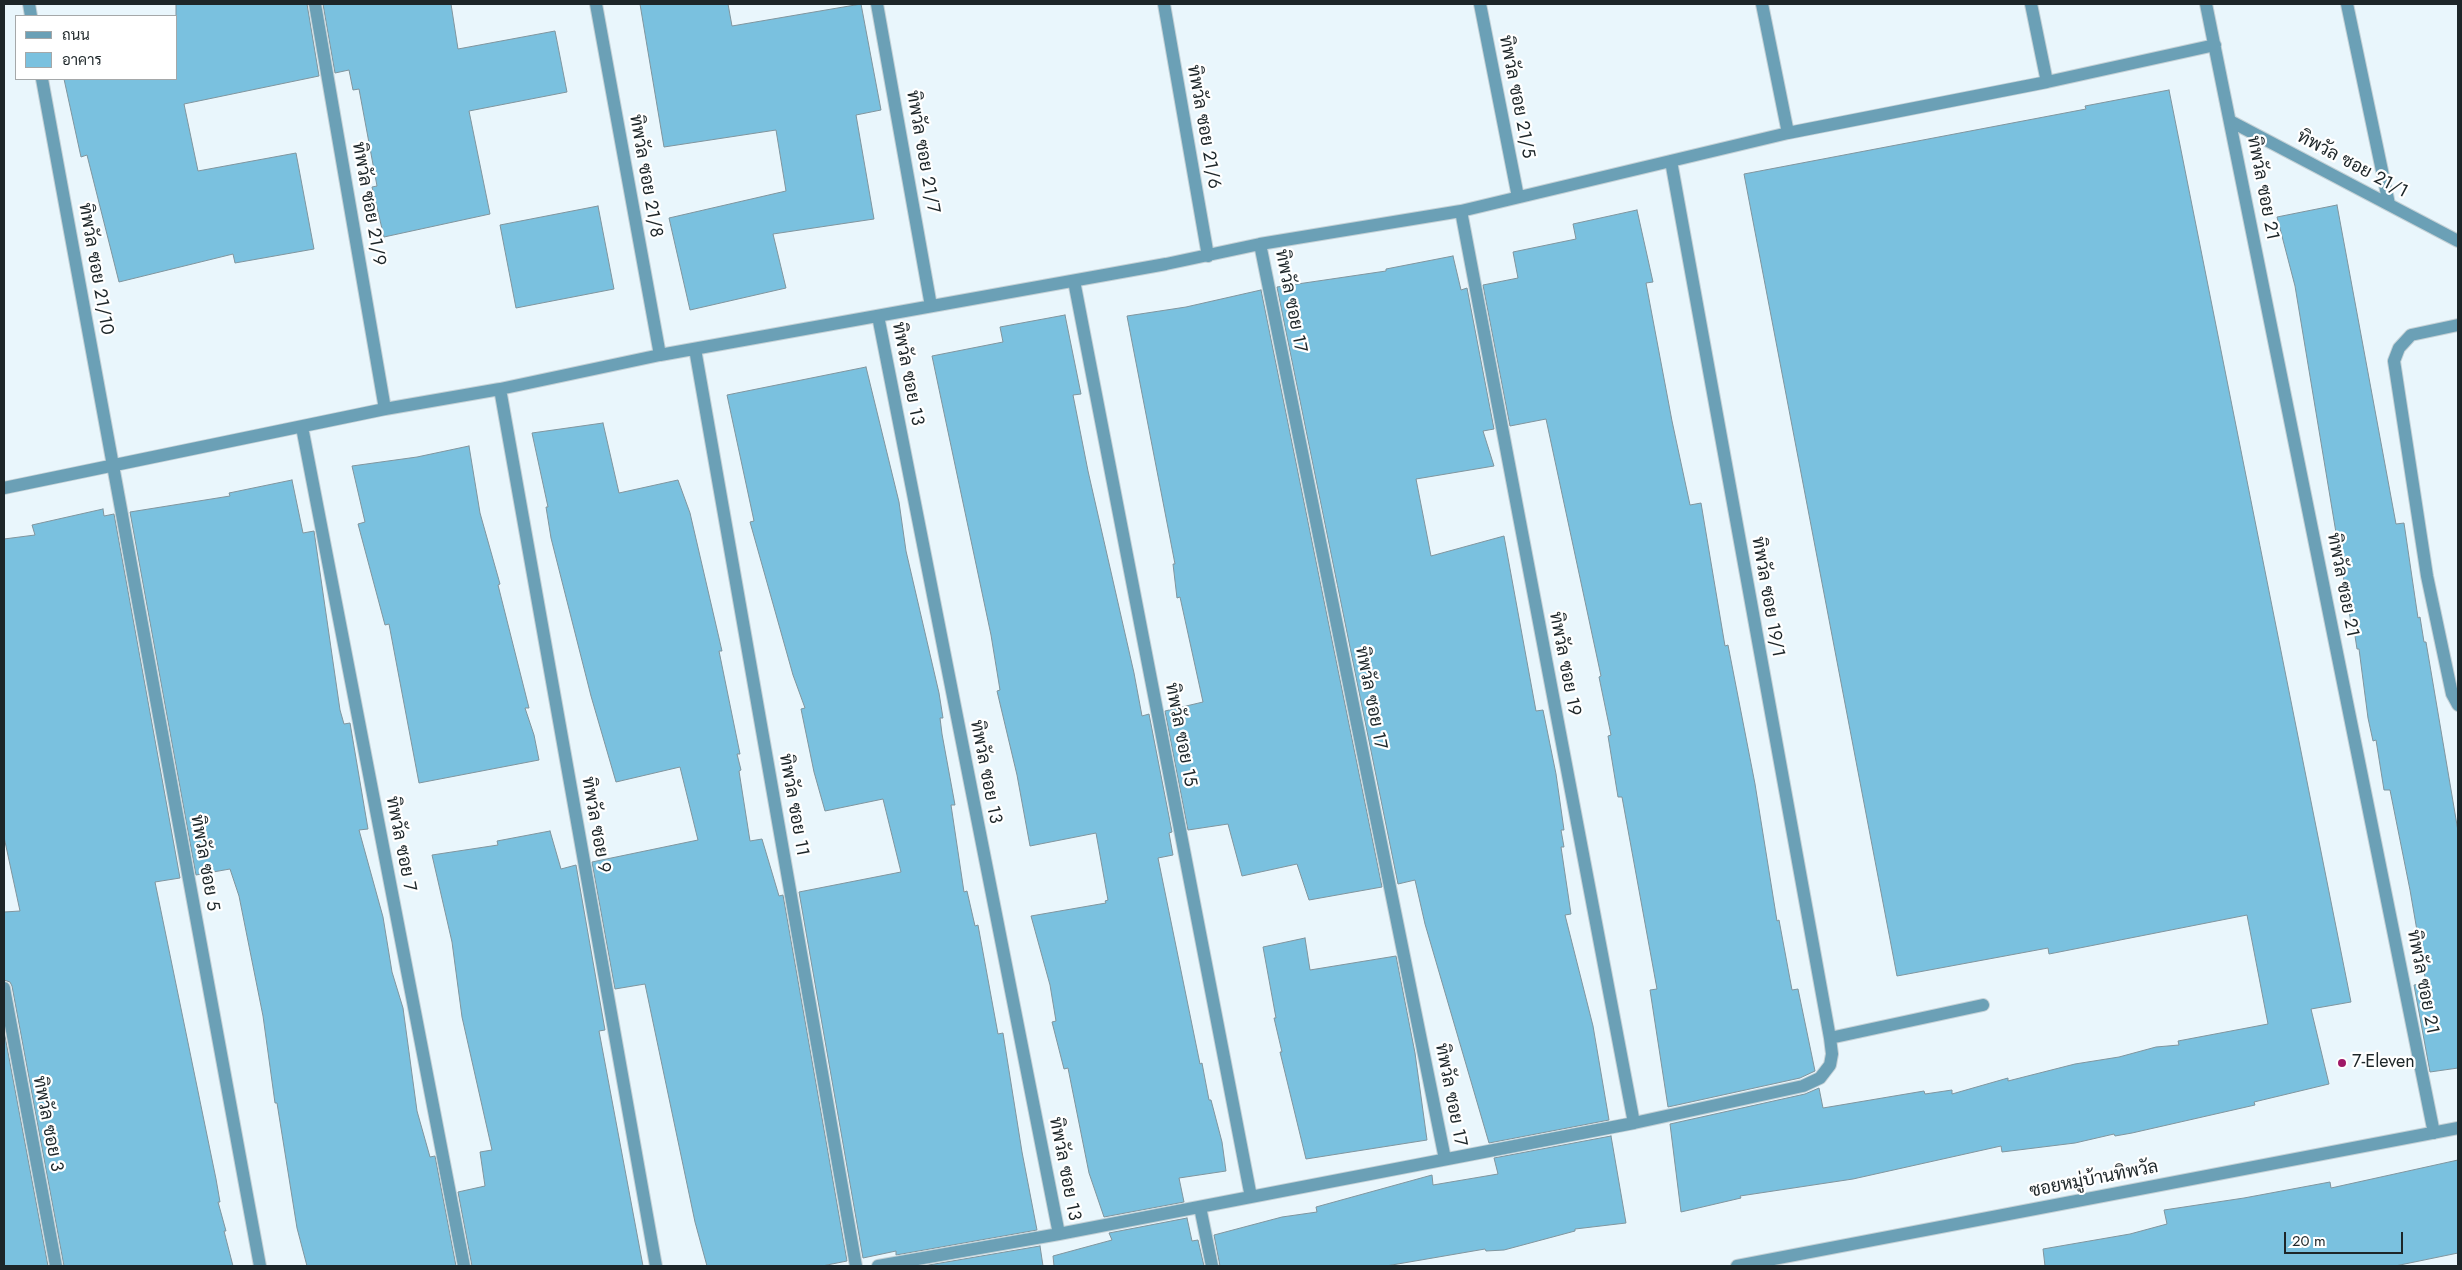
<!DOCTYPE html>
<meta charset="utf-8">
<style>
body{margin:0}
#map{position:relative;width:2462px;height:1270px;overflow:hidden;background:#e9f6fc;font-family:Jost,Sarabun,sans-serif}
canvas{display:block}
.frame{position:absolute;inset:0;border:5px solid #1d2629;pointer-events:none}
.legend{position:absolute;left:15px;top:15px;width:162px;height:65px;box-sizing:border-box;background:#fff;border:1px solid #a5a8a9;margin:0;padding:6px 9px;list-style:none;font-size:15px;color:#1d2629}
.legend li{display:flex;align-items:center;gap:10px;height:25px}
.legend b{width:25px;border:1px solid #a5a8a9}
.scale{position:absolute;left:2284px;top:1232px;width:119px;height:22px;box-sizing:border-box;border:2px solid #1d2629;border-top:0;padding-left:6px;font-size:15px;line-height:18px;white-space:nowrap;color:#1d2629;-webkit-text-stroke:4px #fff;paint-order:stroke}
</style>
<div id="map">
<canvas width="2462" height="1270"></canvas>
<div class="frame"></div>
<ul class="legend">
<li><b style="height:6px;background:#6ba0b6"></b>ถนน</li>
<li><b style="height:14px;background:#7ac1df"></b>อาคาร</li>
</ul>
<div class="scale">20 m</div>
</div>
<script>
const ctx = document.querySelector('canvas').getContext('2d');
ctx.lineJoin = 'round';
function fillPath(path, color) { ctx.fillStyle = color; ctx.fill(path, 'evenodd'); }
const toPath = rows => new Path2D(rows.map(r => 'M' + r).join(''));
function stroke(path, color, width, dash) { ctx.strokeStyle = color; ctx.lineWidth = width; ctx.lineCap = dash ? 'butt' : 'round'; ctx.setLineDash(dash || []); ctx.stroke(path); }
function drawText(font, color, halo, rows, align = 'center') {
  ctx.font = font + ' Jost,Sarabun,sans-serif'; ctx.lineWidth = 4.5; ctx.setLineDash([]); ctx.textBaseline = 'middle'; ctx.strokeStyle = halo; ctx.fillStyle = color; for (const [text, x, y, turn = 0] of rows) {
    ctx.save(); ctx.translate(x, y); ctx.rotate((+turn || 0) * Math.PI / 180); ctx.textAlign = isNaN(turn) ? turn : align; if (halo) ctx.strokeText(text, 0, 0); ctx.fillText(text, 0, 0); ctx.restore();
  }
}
const building = toPath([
 [176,4,307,4,319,76,184,104,198,171,296,153,314,249,235,263,233,254,119,282,87,155,81,157,64,79,176,79,176,4],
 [323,4,451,4,458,49,555,31,567,92,469,111,490,214,384,237,372,187,377,186,359,89,353,90,349,70,335,73,323,4],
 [640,4,728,4,732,26,861,4,881,110,856,115,874,219,773,234,786,288,690,310,669,218,786,191,776,130,664,147,640,4],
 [2169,90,2351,1002,2311,1009,2329,1084,2254,1102,2255,1105,2132,1133,2115,1136,2114,1134,2075,1143,2002,1152,2001,1146,1853,1179,1740,1196,1741,1198,1681,1212,1670,1124,1805,1094,1819,1088,1823,1108,1924,1091,1925,1094,1952,1090,1952,1094,2008,1078,2008,1081,2075,1064,2119,1057,2156,1047,2179,1045,2178,1041,2268,1024,2247,915,2049,954,2048,948,1897,976,1744,174,2086,109,2085,106,2169,90],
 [2337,205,2396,524,2404,523,2418,618,2420,617,2424,642,2426,642,2458,831,2458,1068,2430,1072,2414,985,2426,983,2410,890,2390,790,2384,790,2376,740,2373,741,2368,718,2359,649,2357,649,2353,623,2351,623,2295,286,2277,217,2337,205],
 [598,206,614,289,516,308,500,225,598,206],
 [1637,210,1653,282,1646,283,1672,421,1690,505,1701,503,1725,646,1728,645,1755,784,1777,921,1779,920,1792,990,1798,989,1815,1071,1800,1078,1668,1107,1650,990,1657,989,1622,797,1618,797,1608,736,1611,735,1599,677,1601,676,1546,419,1510,426,1483,285,1518,278,1513,252,1576,239,1573,224,1637,210],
 [1453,256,1461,290,1467,288,1494,429,1483,431,1494,466,1416,479,1431,556,1504,536,1536,711,1543,710,1556,774,1564,830,1561,830,1564,847,1561,847,1571,914,1565,915,1593,1026,1609,1120,1489,1143,1425,924,1415,880,1398,884,1277,287,1386,271,1386,269,1453,256],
 [1261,290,1382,887,1309,900,1297,864,1242,876,1228,824,1188,830,1165,711,1203,702,1180,597,1177,598,1173,564,1175,564,1127,316,1186,307,1261,290],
 [1065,315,1081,394,1073,395,1088,471,1134,673,1142,716,1149,714,1172,832,1169,833,1173,855,1158,858,1200,1064,1202,1063,1209,1100,1211,1100,1222,1142,1226,1171,1179,1178,1184,1202,1104,1217,1089,1173,1068,1068,1064,1069,1052,1022,1056,1021,1050,985,1031,916,1106,903,1105,901,1108,900,1096,833,1030,846,1017,775,997,691,1000,690,991,635,932,356,1003,342,1000,327,1065,315],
 [866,367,899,502,906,551,939,693,943,718,940,718,942,734,955,805,951,805,964,892,967,891,975,926,978,925,998,1034,1003,1033,1022,1152,1037,1230,896,1255,896,1251,863,1258,799,892,901,872,883,799,825,811,814,772,801,709,805,708,793,675,750,522,754,521,727,395,866,367],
 [603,423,619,493,678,480,690,513,722,651,719,651,740,754,737,754,741,770,739,771,750,841,762,839,779,896,783,895,847,1261,822,1266,707,1266,695,1222,645,984,615,989,592,862,698,840,680,767,616,782,591,696,551,538,546,507,548,507,532,433,603,423],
 [469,446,480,513,500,584,498,585,529,708,525,708,534,735,539,760,419,783,389,624,385,625,358,524,365,522,352,466,417,457,469,446],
 [292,480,303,533,314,531,340,710,344,724,350,723,368,829,359,830,383,917,392,972,403,1008,417,1111,430,1157,435,1156,456,1266,307,1266,297,1228,277,1103,275,1103,263,1016,239,896,230,869,196,875,130,512,230,496,229,493,292,480],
 [103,509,104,516,114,514,180,878,155,882,216,1179,220,1202,218,1202,226,1231,224,1231,233,1266,64,1266,12,986,10,982,4,980,4,912,20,911,4,837,4,539,35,535,32,525,103,509],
 [550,831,561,869,576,865,605,1030,599,1031,643,1266,472,1266,458,1192,485,1186,480,1152,492,1150,462,1017,452,942,432,855,498,845,497,841,550,831],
 [1305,938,1310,970,1396,956,1415,1053,1427,1140,1306,1159,1280,1052,1282,1052,1274,1018,1276,1018,1263,947,1305,938],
 [4,1031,48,1266,4,1266,4,1031],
 [1611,1136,1626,1223,1575,1229,1575,1231,1504,1250,1486,1251,1485,1249,1386,1266,1220,1266,1214,1235,1282,1217,1317,1212,1316,1207,1432,1175,1433,1185,1498,1174,1494,1158,1611,1136],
 [2458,1160,2458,1253,2395,1266,2045,1266,2043,1249,2130,1234,2167,1224,2164,1210,2244,1198,2330,1182,2331,1188,2458,1160],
 [1187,1218,1192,1241,1198,1240,1204,1266,1054,1266,1053,1256,1112,1240,1109,1233,1187,1218],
 [1040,1246,1043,1266,923,1266,1040,1246]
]);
fillPath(building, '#7ac1df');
stroke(building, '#80959e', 1);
const minor = toPath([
 [29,4,31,16],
 [315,4,385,409],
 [596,4,660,355],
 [877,4,931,306],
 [1164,4,1208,256],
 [1480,4,1518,197],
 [1762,4,1788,133],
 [2031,4,2047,82],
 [2206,4,2434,1133],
 [2347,4,2389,204],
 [42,79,260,1266],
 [2230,121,2458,241],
 [1461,211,1634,1123],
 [1260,244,1445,1159],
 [1074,281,1251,1197],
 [878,316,1059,1234],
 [2458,325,2411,335,2399,348,2394,361,2427,576,2452,694,2458,705],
 [695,349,856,1266],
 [500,389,656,1266],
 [302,427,464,1266],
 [4,488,385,409,500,389,660,355,1166,264,1260,244,1461,211,1788,133,2047,82,2215,45],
 [4,988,56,1266],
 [1830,1038,1983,1005],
 [1200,1207,1212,1266],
 [878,1266,1059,1234,1634,1123,1803,1086,1820,1078,1830,1065,1832,1054,1830,1038,1671,161],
 [1737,1266,2458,1128]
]);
stroke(minor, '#c4d1d6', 14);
stroke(minor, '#6ba0b6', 12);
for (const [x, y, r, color] of [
 [2342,1063,5,"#9f1968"]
]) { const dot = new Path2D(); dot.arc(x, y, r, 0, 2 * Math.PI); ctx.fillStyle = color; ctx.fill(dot); stroke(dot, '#fff', 2); }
drawText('18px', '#1d2629', '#fff', [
 ["ทิพวัล ซอย 21/5",1516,97,79],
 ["ทิพวัล ซอย 21/6",1203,127,80],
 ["ทิพวัล ซอย 21/7",922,152,80],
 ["ทิพวัล ซอย 21/1",2352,165,28],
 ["ทิพวัล ซอย 21/8",645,176,80],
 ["ทิพวัล ซอย 21",2262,188,79],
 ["ทิพวัล ซอย 21/9",368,204,80],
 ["ทิพวัล ซอย 21/10",95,269,80],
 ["ทิพวัล ซอย 17",1290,301,79],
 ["ทิพวัล ซอย 13",907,374,79],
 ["ทิพวัล ซอย 21",2342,585,79],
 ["ทิพวัล ซอย 19/1",1767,597,80],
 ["ทิพวัล ซอย 19",1564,664,79],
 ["ทิพวัล ซอย 17",1370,698,79],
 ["ทิพวัล ซอย 15",1180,735,79],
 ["ทิพวัล ซอย 13",985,772,79],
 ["ทิพวัล ซอย 11",793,805,80],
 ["ทิพวัล ซอย 9",595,825,80],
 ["ทิพวัล ซอย 7",400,844,79],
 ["ทิพวัล ซอย 5",204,863,80],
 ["ทิพวัล ซอย 21",2422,982,79],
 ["ทิพวัล ซอย 17",1450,1095,79],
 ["ทิพวัล ซอย 3",47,1124,79],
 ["ทิพวัล ซอย 13",1064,1169,79],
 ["ซอยหมู่บ้านทิพวัล",2094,1180,-11]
]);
drawText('18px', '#1d2629', '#fff', [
 ["7-Eleven",2352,1063]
], 'left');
</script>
